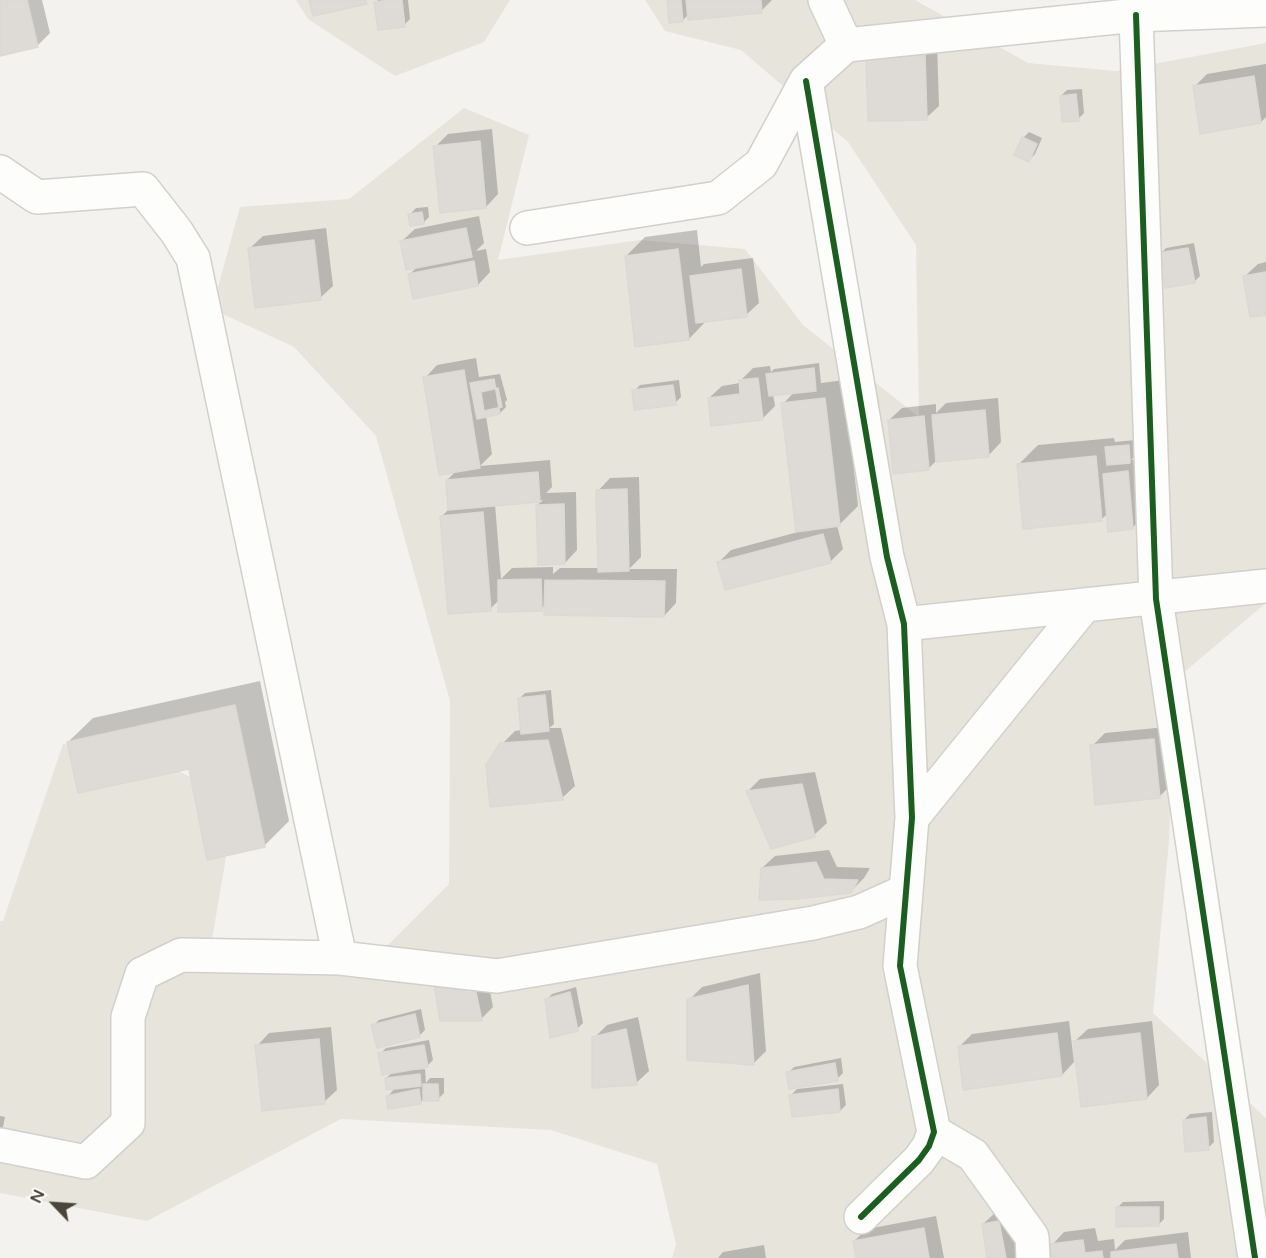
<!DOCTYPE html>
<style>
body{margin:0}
#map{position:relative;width:1266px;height:1258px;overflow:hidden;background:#f4f2ee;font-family:"Varela Round",sans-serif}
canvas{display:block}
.north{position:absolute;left:24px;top:1174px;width:60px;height:60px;-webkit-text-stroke:4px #fff;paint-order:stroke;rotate:295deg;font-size:16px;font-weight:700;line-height:24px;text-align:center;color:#4b4439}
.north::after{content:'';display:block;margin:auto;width:21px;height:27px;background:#4b4439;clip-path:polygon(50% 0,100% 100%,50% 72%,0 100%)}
</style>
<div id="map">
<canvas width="1266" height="1258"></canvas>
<div class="north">N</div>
</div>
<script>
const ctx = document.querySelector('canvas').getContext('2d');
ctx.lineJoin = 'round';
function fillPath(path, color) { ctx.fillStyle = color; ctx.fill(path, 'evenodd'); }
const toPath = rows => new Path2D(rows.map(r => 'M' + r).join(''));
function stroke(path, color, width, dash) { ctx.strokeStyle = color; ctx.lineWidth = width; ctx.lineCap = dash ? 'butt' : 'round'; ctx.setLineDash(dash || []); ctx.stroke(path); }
fillPath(toPath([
 [296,0,510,0,484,42,395,76,308,19],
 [645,0,915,0,1028,63,1116,71,1266,43,1266,603,1175,680,1169,841,1153,1013,1266,1118,1266,1258,672,1258,676,1244,657,1164,551,1130,341,1119,147,1221,0,1193,0,921,3,921,63,744,143,754,236,799,210,951,358,975,449,884,450,701,376,436,294,347,212,309,240,207,349,199,464,108,529,135,498,260,640,240,745,249,803,325,919,417,916,245,848,142,741,50,665,31]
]), '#e7e4dc');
fillPath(toPath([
 [0,0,42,0,50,33,37,46,0,54],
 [378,0,408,0,410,19,404,25,376,2],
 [668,0,772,0,761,11,689,14,682,21],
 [937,43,939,106,926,118,867,58],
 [1266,64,1266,117,1261,122,1194,87,1207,74],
 [1082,89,1084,113,1078,119,1061,96,1067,90],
 [492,129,498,194,486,207,435,147,448,134],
 [1029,132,1042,138,1035,154,1029,160,1023,138],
 [428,207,429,217,423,223,410,214,416,208],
 [479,216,484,243,476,251,486,249,490,272,478,285,410,274,418,266,402,241,415,229],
 [326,228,333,286,320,298,250,248,263,236],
 [697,230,701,267,704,264,753,258,759,303,746,315,707,320,689,339,626,256,645,237],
 [1194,243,1200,276,1194,282,1160,254,1166,248],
 [1266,262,1266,313,1245,276,1258,264],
 [476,358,479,377,500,374,507,400,505,402,506,407,500,413,486,416,492,454,480,466,550,460,552,487,546,493,576,492,577,550,565,563,537,505,543,500,495,504,501,579,512,568,553,567,553,574,560,568,600,568,598,491,610,478,639,477,641,557,629,569,677,569,676,603,664,616,546,604,541,609,499,600,490,609,442,516,450,508,447,480,457,470,425,378,437,365],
 [819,363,821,383,844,380,858,506,839,525,837,525,843,549,830,562,719,562,731,550,798,532,783,404,795,391,773,394,775,406,762,419,709,398,722,386,740,383,740,381,753,368,770,366,771,372,774,369],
 [679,380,681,397,675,403,634,391,640,385],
 [998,398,1001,442,989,455,937,460,928,469,889,420,902,408,936,404,936,413,946,403],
 [1114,438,1115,442,1135,440,1136,455,1131,460,1140,459,1145,515,1132,528,1108,513,1101,520,1019,464,1038,445],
 [260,681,289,821,264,846,190,767,68,742,93,718],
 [551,690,554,724,549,728,561,728,575,786,562,798,502,744,515,731,522,730,519,699,525,693],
 [1166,727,1172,784,1159,797,1092,746,1105,733],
 [815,772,827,823,814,835,747,792,760,779],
 [829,850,837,867,870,868,864,878,851,891,762,868,775,856],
 [485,966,493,1007,481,1019,441,1020],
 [760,973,766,1051,754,1063,689,1000,702,987],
 [576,987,583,1023,577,1029,546,1000,552,994],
 [421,1009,425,1030,419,1036,373,1026,379,1020],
 [638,1017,649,1071,636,1083,594,1038,607,1025],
 [1069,1021,1074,1062,1062,1075,959,1047,972,1034],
 [1152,1021,1159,1085,1147,1098,1075,1041,1088,1029],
 [331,1027,337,1090,324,1102,257,1046,269,1033],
 [429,1040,433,1060,427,1066,415,1068,416,1070,425,1069,426,1083,430,1078,444,1078,444,1093,438,1099,424,1099,421,1102,388,1096,396,1087,386,1078,393,1072,380,1054,386,1048],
 [841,1058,843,1073,837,1079,788,1073,794,1067],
 [843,1084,846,1105,840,1111,791,1095,797,1089],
 [1212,1112,1214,1142,1208,1148,1184,1120,1190,1114],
 [0,1116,5,1117,0,1142],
 [1164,1201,1164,1219,1158,1225,1117,1208,1123,1202],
 [1011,1209,1020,1258,989,1258,983,1224,996,1212],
 [936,1216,944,1258,858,1258,854,1241,867,1229],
 [1095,1228,1098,1241,1114,1239,1115,1250,1125,1240,1188,1232,1191,1258,1046,1258,1052,1251,1052,1245,1064,1232],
 [764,1245,766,1258,718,1258,723,1252]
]), '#0003');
const building = toPath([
 [0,0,27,0,38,47,0,56,0,0],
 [309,0,366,0,367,4,313,16,309,0],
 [389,0,402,0,405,27,378,30,374,2,389,0],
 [667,0,681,0,683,22,669,23,667,0],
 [686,0,761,0,762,13,688,20,686,0],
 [925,55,927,120,868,121,866,58,925,55],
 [1254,76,1261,123,1200,134,1193,86,1254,76],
 [1076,94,1079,121,1062,122,1060,96,1076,94],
 [1022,137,1037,144,1029,162,1014,155,1022,137],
 [480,141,486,208,440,213,433,146,480,141],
 [422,212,424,224,410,226,408,214,422,212],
 [466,228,472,257,406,270,400,241,466,228],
 [314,240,321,300,255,308,248,248,314,240],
 [1188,248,1195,283,1165,288,1158,253,1188,248],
 [678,249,689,340,635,347,625,256,678,249],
 [474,261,478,286,413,299,408,274,474,261],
 [741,269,747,317,696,323,690,276,741,269],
 [1266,272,1266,315,1250,317,1243,276,1266,272],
 [814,368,816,391,769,396,766,374,814,368],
 [464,370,480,468,439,475,423,377,464,370],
 [758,378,763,420,711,426,708,398,740,394,739,380,758,378],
 [494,379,500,414,477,419,470,383,494,379],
 [673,385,676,405,634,410,632,390,673,385],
 [498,388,502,407,484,411,481,392,498,388],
 [825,398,840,526,796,532,781,403,825,398],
 [985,410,989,457,936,462,932,415,985,410],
 [924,416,929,470,893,474,888,420,924,416],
 [1129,445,1130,463,1107,465,1105,447,1129,445],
 [1096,456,1102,521,1023,529,1017,464,1096,456],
 [1128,471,1133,529,1108,532,1103,474,1128,471],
 [538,472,540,502,448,510,446,480,538,472],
 [627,489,629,571,598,572,596,490,627,489],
 [564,504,565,564,538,565,536,505,564,504],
 [483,512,491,611,448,614,440,516,483,512],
 [823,534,831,563,725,590,717,562,823,534],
 [541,579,542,611,498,612,498,580,541,579],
 [545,580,665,581,664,617,544,615,545,580],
 [545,695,549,731,521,734,518,698,545,695],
 [235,705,265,847,207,860,189,769,78,793,67,742,235,705],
 [1154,739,1160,798,1095,805,1090,745,1154,739],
 [548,740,563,800,490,807,486,765,500,743,548,740],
 [802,784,815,837,771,849,746,791,802,784],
 [816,862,824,879,858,880,851,893,797,899,759,900,761,868,816,862],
 [473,978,482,1021,440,1021,434,984,473,978],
 [748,985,754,1065,687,1060,687,999,748,985],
 [570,992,578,1031,550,1038,545,999,570,992],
 [415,1014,420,1037,377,1048,371,1025,415,1014],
 [626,1029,637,1085,592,1088,592,1037,626,1029],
 [1057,1033,1062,1076,963,1090,958,1046,1057,1033],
 [1140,1033,1147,1099,1081,1107,1073,1041,1140,1033],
 [319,1039,325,1104,262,1111,255,1045,319,1039],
 [424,1045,428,1067,382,1075,378,1053,424,1045],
 [835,1063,838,1081,789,1089,786,1072,835,1063],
 [420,1074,421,1086,386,1090,385,1078,420,1074],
 [423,1084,438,1084,439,1101,423,1101,423,1084],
 [419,1089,421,1104,388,1109,386,1096,419,1089],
 [838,1089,840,1112,792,1117,789,1095,838,1089],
 [1206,1117,1209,1150,1185,1152,1183,1120,1206,1117],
 [1116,1207,1159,1207,1159,1226,1116,1227,1116,1207],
 [999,1221,1006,1258,987,1258,982,1224,999,1221],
 [924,1228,929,1258,856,1258,853,1241,924,1228],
 [1083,1240,1085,1253,1102,1251,1103,1258,1052,1258,1050,1244,1083,1240],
 [1176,1244,1178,1258,1111,1258,1111,1252,1176,1244]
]);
fillPath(building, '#dedbd6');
stroke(building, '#dcd9d4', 1.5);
const minor = toPath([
 [825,0,846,45],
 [1136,15,1156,599,1255,1258],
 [806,81,887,557,904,624,912,818,900,966,934,1132,929,1146,919,1160,861,1217],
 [0,172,37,197,143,189,176,231,193,258,340,958],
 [527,228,718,198,761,164,806,81,846,45,1136,15,1266,10],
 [904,624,1266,586],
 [912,818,1084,606],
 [934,1132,973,1155,1032,1237,1033,1258],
 [0,1145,86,1162,128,1123,128,1017,142,974,181,955,340,958,497,976,813,923,859,912,906,891]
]);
stroke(minor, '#d2d0cb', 36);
stroke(minor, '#fdfdfc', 33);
stroke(toPath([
 [1136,15,1156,599,1255,1258],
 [806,81,887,557,904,624,912,818,900,966,934,1132,929,1146,919,1160,861,1217]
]), '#1b5e20', 6);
</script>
